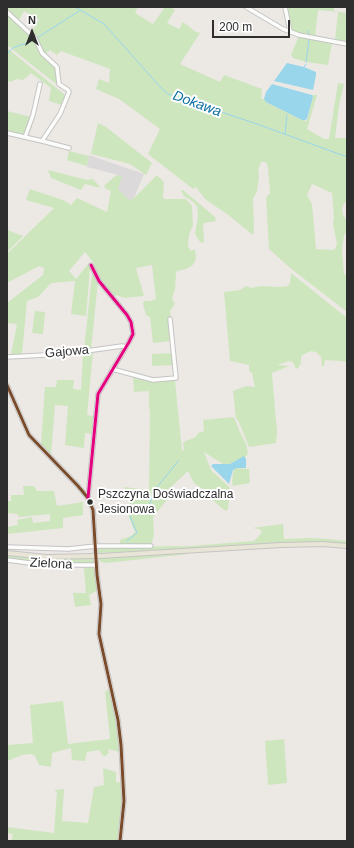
<!DOCTYPE html>
<meta charset="utf-8">
<style>
body{margin:0}
#map{position:relative;width:354px;height:848px;overflow:hidden;background:#ece8e4;font-family:Arial,sans-serif}
canvas{display:block}
.frame{position:absolute;inset:0;border:8px solid #2e2e2e;pointer-events:none}
.north{position:absolute;left:12px;top:12px;width:40px;height:40px;-webkit-text-stroke:3px #fff;paint-order:stroke;rotate:0deg;font-size:11px;font-weight:700;line-height:16px;text-align:center;color:#2e2e2e}
.north::after{content:'';display:block;margin:auto;width:14px;height:18px;background:#2e2e2e;clip-path:polygon(50% 0,100% 100%,50% 72%,0 100%)}
.scale{position:absolute;left:212px;top:20px;width:78px;height:18px;box-sizing:border-box;border:2px solid #2e2e2e;border-top:0;padding-left:5px;font-size:12px;line-height:14px;white-space:nowrap;color:#2e2e2e;-webkit-text-stroke:3px #fff;paint-order:stroke}
</style>
<div id="map">
<canvas width="354" height="848"></canvas>
<div class="frame"></div>
<div class="north">N</div>
<div class="scale">200 m</div>
</div>
<script>
const ctx = document.querySelector('canvas').getContext('2d');
ctx.lineJoin = 'round';
function fillPath(path, color) { ctx.fillStyle = color; ctx.fill(path, 'evenodd'); }
const toPath = rows => new Path2D(rows.map(r => 'M' + r).join(''));
function stroke(path, color, width, dash) { ctx.strokeStyle = color; ctx.lineWidth = width; ctx.lineCap = dash ? 'butt' : 'round'; ctx.setLineDash(dash || []); ctx.stroke(path); }
function drawText(font, color, halo, rows, align = 'center') {
  ctx.font = font + ' Arial,sans-serif'; ctx.lineWidth = 4; ctx.setLineDash([]); ctx.textBaseline = 'middle'; ctx.strokeStyle = halo; ctx.fillStyle = color; for (const [text, x, y, turn = 0] of rows) {
    ctx.save(); ctx.translate(x, y); ctx.rotate((+turn || 0) * Math.PI / 180); ctx.textAlign = isNaN(turn) ? turn : align; if (halo) ctx.strokeText(text, 0, 0); ctx.fillText(text, 0, 0); ctx.restore();
  }
}
fillPath(toPath([
 [89,155,144,174,134,198,131,200,129,200,120,192,118,188,122,176,87,167]
]), '#dcd9db');
fillPath(toPath([
 [7,7,138,7,135,13,153,24,165,7,170,8,171,7,175,10,167,23,179,29,183,22,196,32,200,33,180,64,220,82,224,75,262,89,261,99,264,99,266,102,302,120,307,121,313,97,312,95,317,95,307,129,324,139,329,139,338,83,344,84,339,106,335,138,347,138,347,202,344,203,342,209,343,215,347,220,347,231,344,235,342,249,344,274,347,276,347,312,289,267,269,249,266,197,270,193,268,167,266,162,261,162,258,170,259,176,257,191,253,199,254,231,253,235,227,214,205,199,196,187,193,189,148,154,160,129,119,99,96,89,99,79,109,83,110,69,61,51,57,55,50,50,44,55,31,32,39,20,24,11,19,20,7,11],
 [312,184,332,193,334,217,333,224,337,244,335,249,333,250,316,249,312,204,307,195],
 [286,7,334,7,334,11,347,13,347,42,335,40,338,12,318,10,315,36,291,31],
 [7,14,33,38,42,56,56,68,57,81,56,84,7,45],
 [299,36,332,43,328,65,306,62,293,58,291,55],
 [7,48,65,95,62,105,49,101,51,88,31,73,23,80,16,79,11,82,7,81],
 [7,111,31,117,25,136,7,132],
 [98,123,106,127,152,163,146,175,130,164,91,154],
 [69,151,89,156,87,166,67,160],
 [48,170,87,180,93,179,101,188,85,184,81,190,51,178],
 [118,175,122,176,118,189,129,200,133,199,157,175,164,182,163,197,164,199,186,199,192,206,193,225,189,235,188,246,191,251,195,249,196,259,193,265,186,269,177,271,176,273,175,289,172,299,175,304,170,311,171,318,171,341,153,343,150,317,146,315,143,304,144,301,150,301,156,299,152,265,136,268,144,296,124,298,117,295,113,297,99,280,93,262,85,252,69,271,76,279,89,263,90,268,86,316,71,314,75,281,51,283,38,297,27,301,22,354,11,355,17,324,7,323,7,303,43,275,44,268,39,266,7,283,7,251,9,252,54,208,26,200,30,189,63,200,71,205,77,198,107,212,111,191,106,189,104,186,115,176],
 [183,190,215,217,216,221,204,223,203,224,204,243,200,242,195,234,198,216,197,206,192,201,184,196,181,191],
 [7,230,23,236,9,250,7,250],
 [94,272,98,281,91,350,84,350,92,274],
 [291,273,347,318,347,362,341,361,325,360,324,366,322,367,321,357,316,352,311,351,301,356,301,363,298,368,296,369,293,362,289,361,277,365,289,366,272,373,277,432,276,443,249,447,239,422,236,418,233,391,246,386,255,387,252,373,249,371,249,365,230,361,224,292,240,290,246,286,252,288,261,286,279,287,288,286,290,283],
 [35,311,45,312,43,334,32,333],
 [93,352,87,415,94,416,93,434,85,433,84,448,65,445,68,406,55,405,51,455,41,444,45,387,56,387,57,380,74,380,73,389,81,390,83,353],
 [173,353,174,365,152,366,152,354],
 [135,377,153,381,174,379,175,381,182,451,184,450,183,442,196,437,198,433,204,431,203,420,234,417,239,430,246,444,248,454,245,457,230,464,223,464,204,452,211,470,230,488,228,509,226,511,223,509,209,497,203,489,194,483,188,471,172,486,170,491,170,496,153,517,154,535,151,545,120,544,120,540,131,536,135,532,128,515,130,505,124,487,149,490,150,411,149,408,149,391,134,392,133,378],
 [237,468,249,469,250,483,233,486,232,482,233,473,234,469],
 [23,486,34,486,37,491,54,491,57,506,83,502,83,515,63,518,63,528,7,534,7,527,18,525,17,520,32,517,33,523,50,521,50,514,19,517,17,514,7,513,7,501,11,501,11,495,24,495],
 [283,524,284,539,310,538,328,539,347,541,347,545,326,543,98,553,98,547,191,546,254,541,259,536,262,531,259,529,252,528],
 [188,552,188,554,106,563,101,562,98,558],
 [7,555,50,559,95,558,94,564,48,563,7,559],
 [94,567,95,578,98,590,89,595,91,605,75,607,73,593,86,593,84,568],
 [107,690,111,690,118,730,120,752,108,749,109,753,104,757,99,750,87,752,85,761,72,760,71,748,52,753,51,767,39,765,35,756,32,754,22,755,7,761,7,745,33,743,30,705,63,701,68,744,110,739,105,692],
 [284,739,287,783,268,785,265,741],
 [103,768,116,772,116,782,122,783,122,800,119,841,11,841,13,834,7,833,7,827,54,833,57,792,54,790,64,789,62,821,88,823,94,787,104,785]
]), '#cee6be');
fillPath(toPath([
 [287,63,304,67,316,72,316,75,313,90,274,81],
 [272,84,312,95,313,97,307,119,305,120,302,120,266,102,264,99,266,92],
 [244,456,246,459,246,468,237,468,233,470,229,484,211,466,213,464,230,464]
]), '#99d6ec');
stroke(toPath([
 [75,7,104,24,162,89,168,94,257,124,347,157],
 [308,31,309,36],
 [37,38,79,11],
 [7,54,13,48,34,40],
 [306,62,309,40],
 [304,67,306,64],
 [285,134,287,115],
 [132,511,137,509,147,512,154,491,179,460],
 [127,541,137,533,130,516]
]), '#99d6ec', 1);
const minor = toPath([
 [246,7,283,29,299,35,347,44],
 [285,7,290,31],
 [7,12,35,38,42,53,57,67,59,84,68,90,69,92,60,114,42,141,7,133],
 [25,137,33,115,40,84],
 [42,141,69,148],
 [7,357,65,354,122,346,126,347],
 [112,369,153,380,176,378,170,319],
 [7,385,29,435,78,486,88,498,93,510,97,575,101,604,99,634,118,720,121,745,124,801,120,841],
 [88,498,98,394,129,342,133,334,131,322,127,315,99,281,91,265],
 [7,547,68,549,96,546,151,546],
 [7,560,45,565,96,565]
]);
const major = toPath([
 [7,553,47,557,92,556],
 [100,556,281,545,323,544,347,546]
]);
stroke(minor, '#c5c4c5', 5.5);
stroke(major, '#c6c5c4', 6);
stroke(minor, '#fcfcfb', 3.5);
stroke(major, '#e8e4d6', 4);
const majorBridge = toPath([
 [92,556,100,556]
]);
stroke(majorBridge, '#c6c5c4', 6, []);
stroke(majorBridge, '#e8e4d6', 4);
stroke(toPath([
 [7,385,29,435,78,486,88,498,93,510,97,575,101,604,99,634,118,720,121,745,124,801,120,841]
]), '#7a4b2a', 3);
stroke(toPath([
 [88,498,98,394,129,342,133,334,131,322,127,315,99,281,91,265]
]), '#e5007d', 3);
for (const [x, y, r, color] of [
 [90,502,3.5,"#2e2e2e"]
]) { const dot = new Path2D(); dot.arc(x, y, r, 0, 2 * Math.PI); ctx.fillStyle = color; ctx.fill(dot); stroke(dot, '#fff', 1.5); }
drawText('12px', '#2e2e2e', '#fff', [
 ["Pszczyna Doświadczalna",98,495],
 ["Jesionowa",98,510]
], 'left');
drawText('13px', '#2e2e2e', '#fff', [
 ["Gajowa",67,352,-5],
 ["Zielona",51,564,3]
]);
drawText('italic 14px', '#0d6fa3', '#fff', [
 ["Dokawa",197,104,20]
]);
</script>
